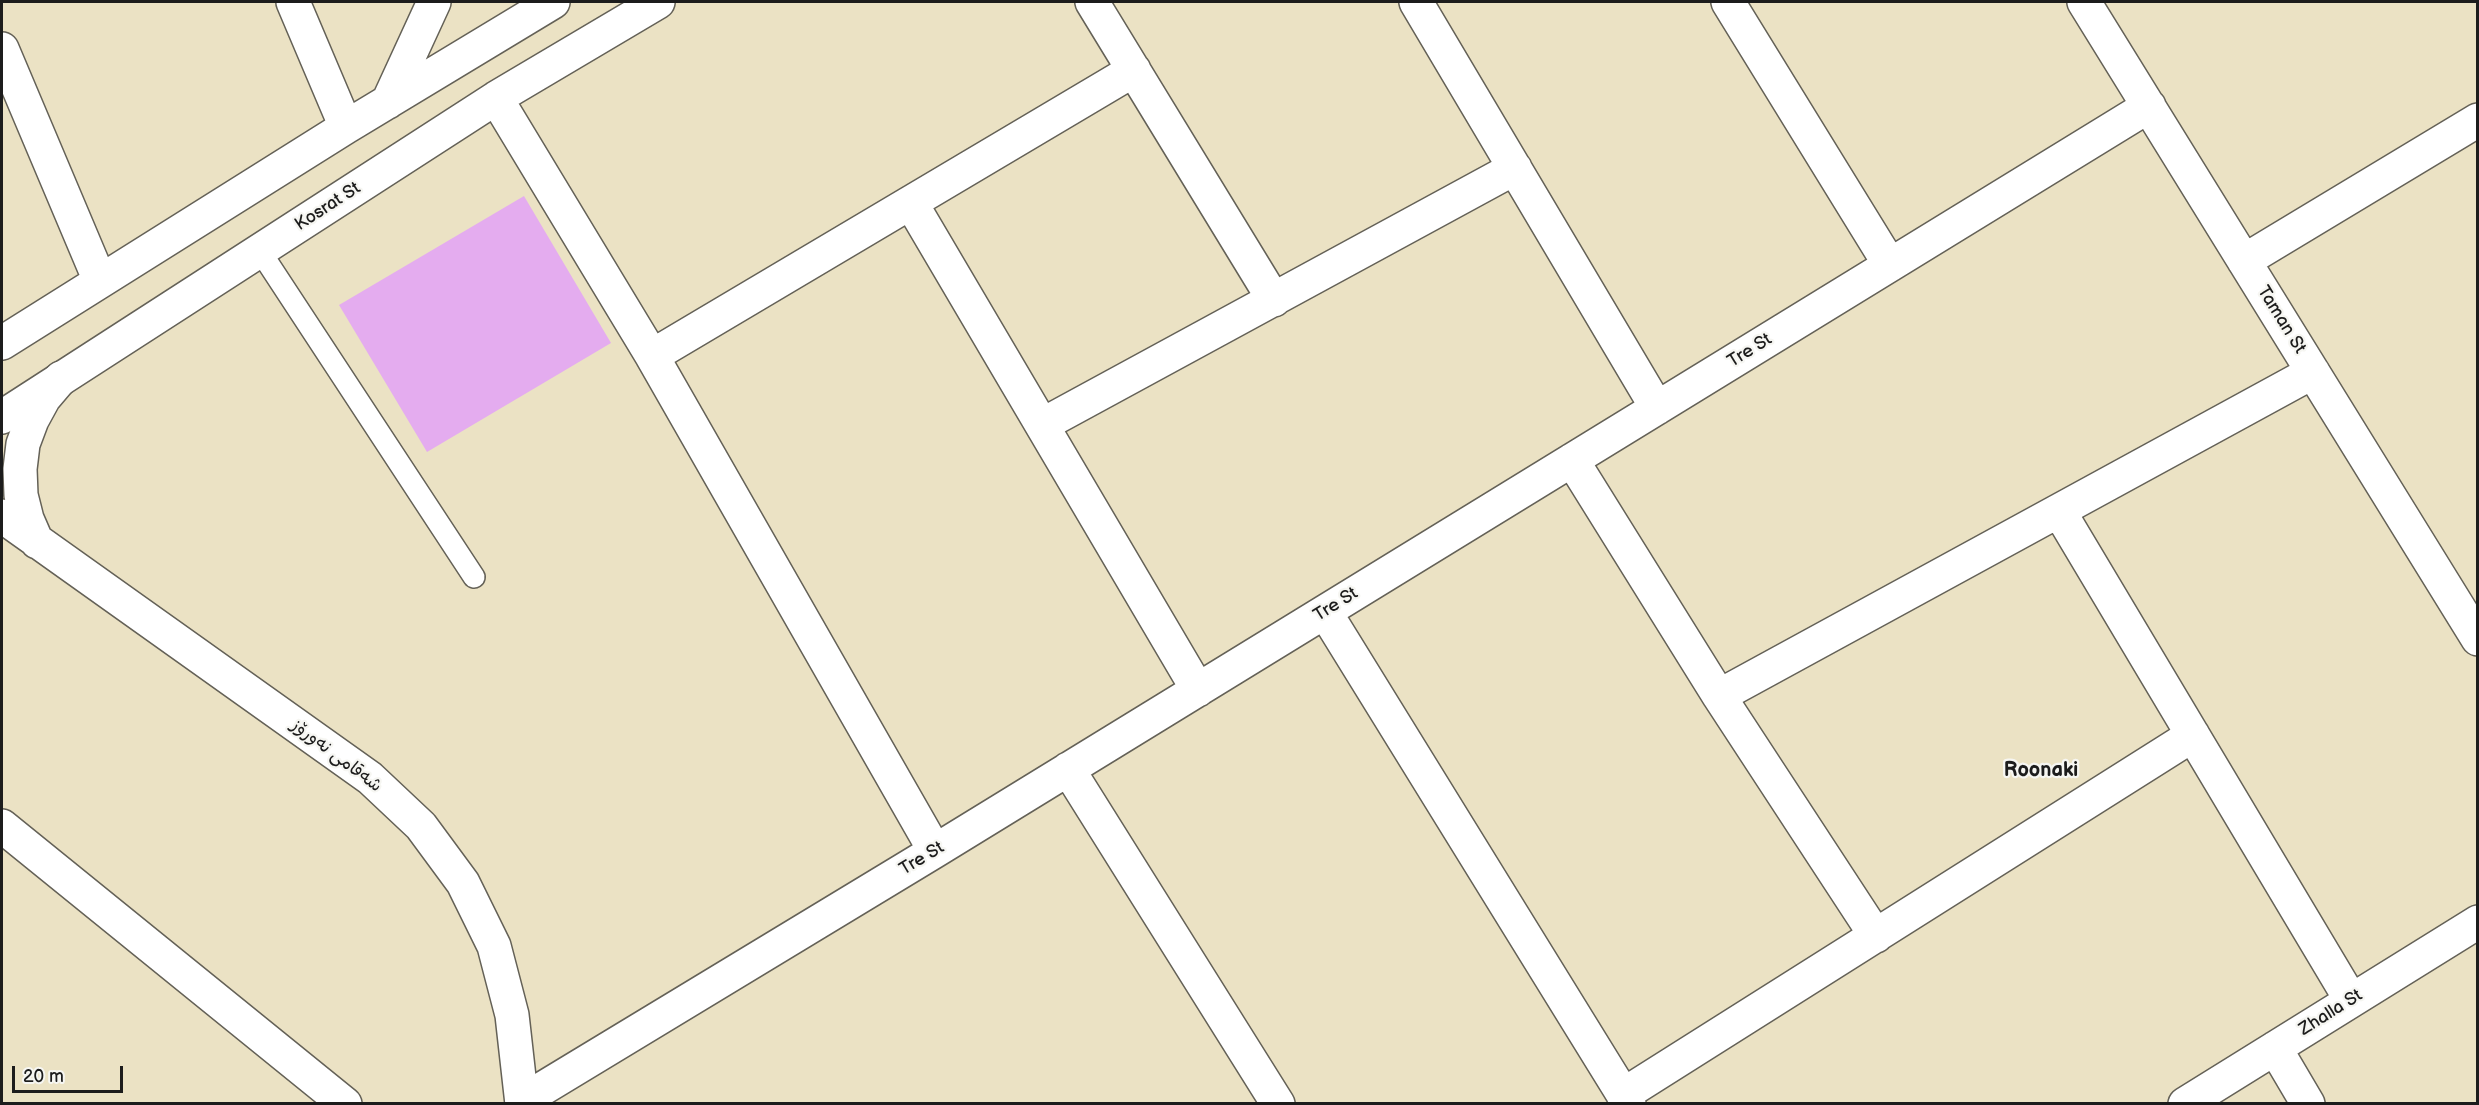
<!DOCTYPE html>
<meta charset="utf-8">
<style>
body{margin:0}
#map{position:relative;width:2479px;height:1105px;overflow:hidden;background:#ebe2c4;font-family:"Balsamiq Sans",sans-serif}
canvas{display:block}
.frame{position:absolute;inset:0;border:3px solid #1c1c1c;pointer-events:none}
.scale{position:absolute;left:12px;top:1066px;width:111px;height:27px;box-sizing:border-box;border:3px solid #1c1c1c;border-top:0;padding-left:8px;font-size:18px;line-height:21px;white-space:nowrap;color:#1c1c1c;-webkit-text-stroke:4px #f6f6f2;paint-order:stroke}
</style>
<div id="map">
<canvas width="2479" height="1105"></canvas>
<div class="frame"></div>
<div class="scale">20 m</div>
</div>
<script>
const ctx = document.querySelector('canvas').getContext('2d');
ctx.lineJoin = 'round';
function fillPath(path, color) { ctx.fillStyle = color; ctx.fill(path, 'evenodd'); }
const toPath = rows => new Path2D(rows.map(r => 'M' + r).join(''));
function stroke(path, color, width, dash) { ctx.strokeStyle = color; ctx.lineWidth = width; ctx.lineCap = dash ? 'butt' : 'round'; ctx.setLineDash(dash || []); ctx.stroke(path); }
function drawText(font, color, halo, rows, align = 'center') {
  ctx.font = font + ' "Balsamiq Sans","Playpen Sans Arabic",sans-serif'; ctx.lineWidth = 4.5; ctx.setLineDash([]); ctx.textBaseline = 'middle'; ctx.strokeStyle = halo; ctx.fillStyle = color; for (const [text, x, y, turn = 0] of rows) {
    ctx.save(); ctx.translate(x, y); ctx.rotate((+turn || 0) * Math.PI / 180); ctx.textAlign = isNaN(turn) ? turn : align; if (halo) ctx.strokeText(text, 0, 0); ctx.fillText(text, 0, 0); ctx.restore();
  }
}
fillPath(toPath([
 [524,196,611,343,427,452,339,305]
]), '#e4acef');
const service = toPath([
 [260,251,474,577]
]);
const minor = toPath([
 [293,2,346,127],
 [1092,2,1274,300],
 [1416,2,1657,408],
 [1728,2,1890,265],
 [2084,2,2478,639],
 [2,49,100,281],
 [496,98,652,356,935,851],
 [388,102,434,2],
 [911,203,1198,690],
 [2244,261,2478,120],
 [2,343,346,127,553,2],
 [652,356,1134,70],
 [2,417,496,98,658,2],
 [1042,425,1515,168],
 [1572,460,1719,696,1876,936],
 [2059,511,2351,1000],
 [1325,612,1629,1104],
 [1719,696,2313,372],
 [1068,769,1278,1104],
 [2,826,345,1104],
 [2275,1048,2308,1104],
 [1623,1095,2193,735],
 [522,1101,935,851,2149,106],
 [2185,1104,2478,922]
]);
const tertiary = toPath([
 [2,516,370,778,421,826,463,883,494,946,512,1015,522,1104],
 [37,542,27,519,21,495,20,469,23,444,32,420,44,398,61,378]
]);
stroke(service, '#646157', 24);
stroke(minor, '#646157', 36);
stroke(tertiary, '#646157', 36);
stroke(service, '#fff', 21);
stroke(minor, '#fff', 33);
stroke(tertiary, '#fff', 33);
drawText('18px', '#1c1c1c', '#f6f6f2', [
 ["Kosrat St",328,207,-33],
 ["Taman St",2281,320,58],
 ["Tre St",1750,351,-32],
 ["Tre St",1336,605,-32],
 ["شەقامی نەورۆز",336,756,37],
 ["Tre St",922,859,-31],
 ["Zhalla St",2331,1013,-32]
]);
drawText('bold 20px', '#1c1c1c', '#f6f6f2', [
 ["Roonaki",2041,771]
]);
</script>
